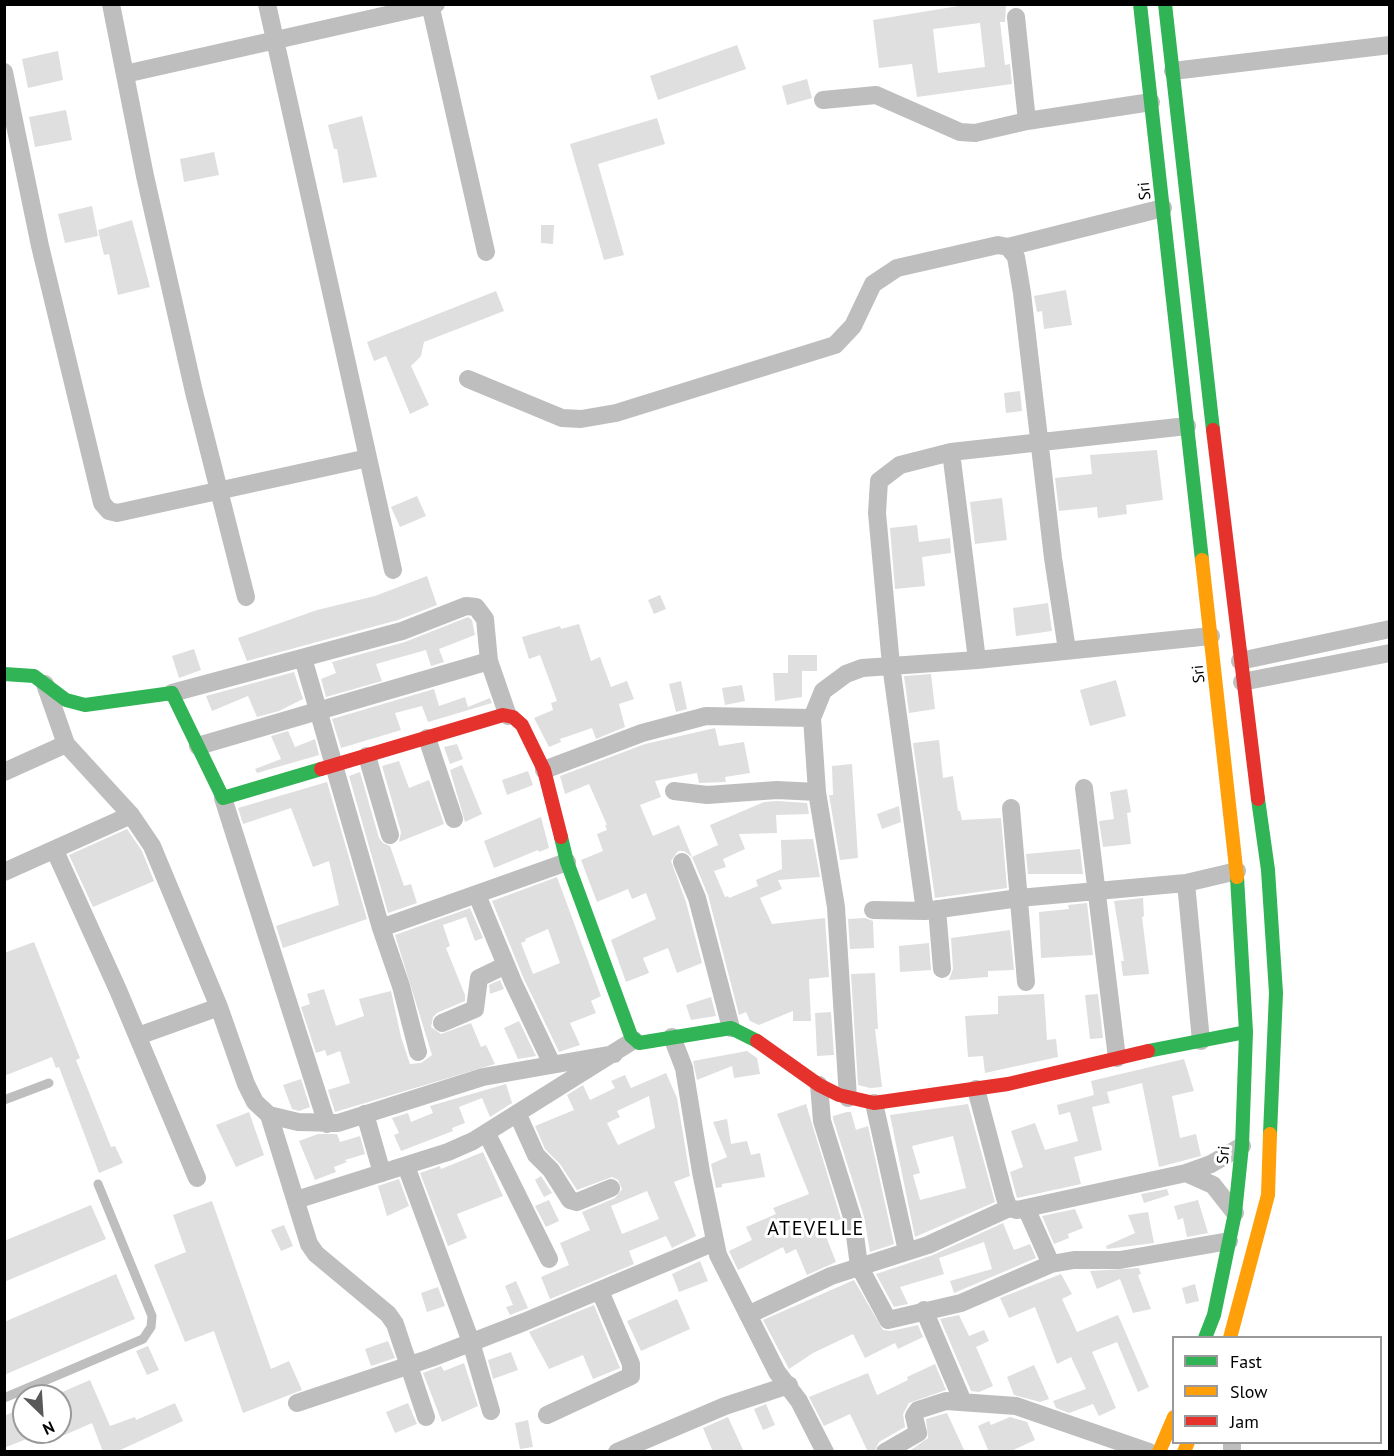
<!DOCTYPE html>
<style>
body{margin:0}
#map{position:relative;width:1394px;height:1456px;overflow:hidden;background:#fff;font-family:"PT Sans",sans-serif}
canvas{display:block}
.frame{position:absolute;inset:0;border:6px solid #000;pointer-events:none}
.legend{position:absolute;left:1172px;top:1336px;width:210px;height:108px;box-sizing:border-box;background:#fff;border:2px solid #999;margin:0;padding:8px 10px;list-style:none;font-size:18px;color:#000}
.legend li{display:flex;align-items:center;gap:12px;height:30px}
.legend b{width:30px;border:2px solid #999}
.north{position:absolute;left:12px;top:1384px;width:60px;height:60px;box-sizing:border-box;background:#fff;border:2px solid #999;border-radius:50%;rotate:155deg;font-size:16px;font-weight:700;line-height:24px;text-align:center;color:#000}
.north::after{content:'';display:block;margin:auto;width:21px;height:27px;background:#595959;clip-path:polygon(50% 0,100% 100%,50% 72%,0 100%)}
</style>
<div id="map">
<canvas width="1394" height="1456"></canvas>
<div class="frame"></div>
<ul class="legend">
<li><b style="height:8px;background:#30b455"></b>Fast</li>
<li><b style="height:8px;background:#ff9f0a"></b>Slow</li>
<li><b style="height:8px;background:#e5322d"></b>Jam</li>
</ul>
<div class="north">N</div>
</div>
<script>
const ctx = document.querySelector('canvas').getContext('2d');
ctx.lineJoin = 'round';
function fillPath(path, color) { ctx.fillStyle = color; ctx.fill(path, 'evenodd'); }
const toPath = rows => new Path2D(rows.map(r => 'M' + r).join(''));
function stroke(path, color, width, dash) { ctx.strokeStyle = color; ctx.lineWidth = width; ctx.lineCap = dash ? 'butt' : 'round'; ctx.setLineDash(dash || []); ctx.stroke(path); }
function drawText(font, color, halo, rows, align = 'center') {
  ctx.font = font + ' "PT Sans",sans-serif'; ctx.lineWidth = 6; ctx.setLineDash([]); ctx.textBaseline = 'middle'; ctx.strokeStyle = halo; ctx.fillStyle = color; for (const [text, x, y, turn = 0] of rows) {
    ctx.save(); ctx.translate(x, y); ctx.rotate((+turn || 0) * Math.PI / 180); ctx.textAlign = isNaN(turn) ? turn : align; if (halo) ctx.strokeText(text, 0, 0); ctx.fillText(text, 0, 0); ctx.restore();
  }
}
fillPath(toPath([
 [971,4,1006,4,1005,22,1000,22,1005,65,1010,64,1012,84,917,97,912,64,879,68,873,20],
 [980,23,985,67,938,73,933,29],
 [737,45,746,69,658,100,650,76],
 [58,51,63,80,28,88,22,59],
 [807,79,812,98,787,105,782,86],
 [66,110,72,140,35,147,29,117],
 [362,116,377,177,343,183,337,149,334,149,328,125],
 [657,118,665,144,598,164,624,255,604,260,570,144],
 [214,152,219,175,184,182,180,159],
 [92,206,98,236,65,243,58,214],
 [132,220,150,287,118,295,109,254,104,255,98,230],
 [541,225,554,225,553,244,541,243],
 [1066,290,1072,325,1044,329,1042,311,1037,312,1034,296],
 [496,291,504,311,424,342,421,356,411,366,429,405,410,414,386,356,374,361,367,342],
 [1020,391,1022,411,1006,413,1004,393],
 [1157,450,1163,500,1126,505,1127,514,1098,518,1097,507,1059,511,1055,478,1092,474,1090,455],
 [417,496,426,516,400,527,391,507],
 [1002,498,1007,540,975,544,970,502],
 [917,525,919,542,950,538,951,553,922,557,925,586,895,589,890,528],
 [427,576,437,605,398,620,247,661,238,638,317,610,375,596],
 [660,595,666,609,654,614,648,600],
 [1048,603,1052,631,1016,636,1013,608],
 [468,617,472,620,475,635,439,649,444,662,431,666,426,650,376,664,382,681,326,697,321,679,336,673,332,662,405,642],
 [579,624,591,661,600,657,611,687,627,681,634,699,619,704,625,727,596,739,592,728,560,739,561,742,549,747,534,718,553,710,551,703,557,701,540,655,529,659,522,637,560,626,561,629],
 [194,649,201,670,179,678,172,656],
 [788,655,817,655,817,671,802,671,802,697,775,701,773,673,788,673],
 [294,672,303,699,279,711,257,717,248,696,212,711,206,696],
 [931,674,935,709,909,713,904,676],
 [1116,680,1126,716,1090,726,1080,690],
 [681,681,687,709,676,712,669,684],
 [742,685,745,701,725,705,722,688],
 [434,689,439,706,465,697,468,707,490,698,492,703,428,722,422,706,395,713,401,730,341,748,332,719],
 [715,728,719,746,744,742,750,773,725,777,726,782,699,783,697,773,655,781,661,797,640,805,653,836,679,825,692,857,684,851,678,851,671,861,686,902,702,963,677,973,668,948,643,958,649,973,626,982,611,940,656,919,646,893,632,899,628,889,597,902,581,860,603,851,597,834,607,830,605,825,607,825,589,784,565,794,560,776,645,744],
 [288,731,295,747,315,739,319,755,257,773,255,769,281,759,271,736],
 [939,740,943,778,953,776,958,811,960,811,962,820,1001,818,1007,888,935,898,913,743],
 [457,744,463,759,450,764,444,747],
 [399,761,409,788,429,780,444,824,399,842,401,832,382,766],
 [852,764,858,858,840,860,829,795,833,795,832,766],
 [462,765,482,814,465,822,450,770],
 [528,771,533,785,507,795,502,780],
 [360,772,379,838,383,843,390,846,404,886,411,884,417,903,388,913,349,776],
 [327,782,367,919,283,948,276,926,339,905,329,861,313,867,291,808,243,824,238,808],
 [1127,789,1131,812,1127,813,1131,844,1103,847,1099,821,1114,819,1110,792],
 [777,801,807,803,809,814,776,815,777,833,739,834,745,849,723,859,726,867,714,871,725,897,728,896,729,898,758,886,756,880,782,869,781,840,813,839,820,877,778,880,782,889,760,898,772,924,825,918,829,977,809,979,811,1021,793,1021,793,1011,759,1025,750,1021,746,1012,739,1015,708,895,692,857,718,845,710,825,764,802],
 [899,806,901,822,882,829,877,814],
 [541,817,549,848,539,852,538,850,494,868,484,841],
 [127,829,142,851,154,881,93,907,69,855],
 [1080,849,1083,874,1028,874,1026,854],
 [557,877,601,996,591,1001,596,1013,570,1023,580,1045,559,1052,523,977,492,901],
 [548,929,560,963,533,974,521,943,526,941,525,939],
 [1143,898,1144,916,1142,917,1149,974,1123,976,1121,961,1124,961,1114,901],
 [1087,903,1093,955,1041,958,1039,912,1069,909,1068,905],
 [470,908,483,938,475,941,466,917,443,925,450,946,446,948,465,995,465,1001,437,1013,433,1017,431,1027,441,1034,471,1023,481,1047,486,1045,495,1064,335,1112,328,1090,350,1083,340,1051,327,1056,325,1050,316,1053,301,1007,310,1004,307,994,324,989,336,1026,364,1016,359,999,391,991,401,1037,410,1064,421,1063,432,1055,395,935],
 [865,918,873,921,874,948,850,949,848,919],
 [1010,930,1014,970,988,971,988,977,949,980,953,969,951,938],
 [34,942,80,1058,76,1060,111,1147,115,1146,123,1163,99,1173,59,1067,56,1068,52,1057,4,1076,4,953],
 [929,943,931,970,900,972,899,946],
 [875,973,878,1029,875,1029,882,1087,870,1088,858,1085,851,974],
 [500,980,504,989,490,994,489,985],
 [1044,994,1047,1040,1056,1039,1058,1057,985,1073,983,1056,968,1057,965,1016,998,1014,998,996],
 [1098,994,1103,1038,1090,1039,1085,995],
 [711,997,716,1016,691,1020,686,1005],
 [831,1012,834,1055,817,1056,815,1013],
 [519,1021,536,1056,518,1059,504,1028],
 [747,1051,757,1058,760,1074,734,1078,732,1066,697,1080,693,1061],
 [1184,1059,1194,1091,1172,1096,1180,1138,1196,1134,1201,1156,1159,1167,1142,1083,1107,1092,1110,1103,1092,1107,1102,1150,1074,1157,1081,1184,1017,1198,1010,1172,1023,1167,1011,1131,1035,1123,1045,1150,1078,1141,1070,1112,1059,1115,1057,1105,1094,1095,1091,1081],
 [666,1073,677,1098,690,1176,674,1182,696,1236,672,1248,666,1236,629,1251,634,1264,550,1299,541,1277,569,1265,560,1243,590,1230,582,1212,615,1198,622,1189,618,1180,612,1177,577,1190,560,1164,545,1149,535,1126,574,1110,567,1095,583,1085,590,1100,615,1088,611,1081,625,1075,631,1088],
 [649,1096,655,1128,618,1145,607,1123,620,1117,617,1111],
 [647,1191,659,1219,622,1234,611,1206],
 [301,1079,310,1107,299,1111,292,1109,283,1085],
 [506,1084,512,1103,490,1117,482,1098,459,1107,465,1123,452,1128,453,1131,401,1151,394,1135,399,1133,392,1118,408,1113,411,1122,433,1113,430,1106],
 [806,1104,841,1219,822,1226,836,1262,807,1275,796,1249,786,1254,783,1247,738,1270,729,1251,752,1240,746,1227,776,1214,773,1208,809,1194,777,1114],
 [968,1104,995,1202,915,1237,890,1115],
 [953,1136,966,1188,920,1200,913,1175,920,1173,912,1146],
 [249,1112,264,1155,236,1167,216,1125],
 [847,1112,851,1112,856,1130,868,1126,894,1244,870,1252,864,1217,833,1119,833,1116],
 [727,1119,731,1144,747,1141,751,1155,760,1153,765,1177,722,1184,722,1187,716,1188,711,1164,727,1157,713,1122],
 [318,1134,337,1134,340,1142,360,1136,365,1154,345,1160,347,1162,334,1167,336,1172,315,1180,299,1141],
 [483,1152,503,1196,457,1214,467,1238,448,1246,420,1173,440,1166,441,1169],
 [541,1176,552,1193,544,1197,535,1180],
 [399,1179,409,1206,387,1216,378,1186],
 [1167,1189,1169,1195,1144,1203,1141,1194],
 [549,1200,559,1221,546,1227,535,1206],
 [1198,1200,1208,1233,1187,1237,1183,1218,1178,1220,1174,1206],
 [212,1201,271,1369,289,1361,302,1390,243,1413,214,1331,185,1342,154,1265,186,1252,173,1215],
 [91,1205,106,1239,4,1282,4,1241],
 [1075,1209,1083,1228,1068,1234,1069,1238,1054,1244,1042,1216],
 [1148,1212,1154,1243,1107,1249,1106,1246,1135,1233,1128,1215],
 [1003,1223,1014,1250,1030,1244,1036,1258,954,1293,950,1281,992,1269,984,1242,939,1258,944,1274,900,1287,908,1304,894,1307,876,1274,933,1255],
 [284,1225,293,1246,281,1251,271,1230],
 [700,1261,708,1281,679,1292,672,1274],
 [1139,1268,1141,1274,1138,1275,1151,1309,1133,1313,1120,1279,1097,1289,1090,1271],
 [116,1274,135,1319,4,1375,4,1322],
 [1061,1274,1072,1294,1062,1299,1077,1332,1118,1315,1149,1387,1138,1392,1117,1342,1092,1352,1116,1408,1099,1416,1093,1404,1069,1413,1056,1408,1053,1401,1086,1389,1071,1357,1057,1364,1035,1307,1009,1318,1000,1298],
 [854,1280,883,1330,891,1331,918,1325,923,1337,898,1349,895,1343,865,1358,853,1334,813,1353,789,1369,763,1320],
 [516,1281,528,1308,510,1315,506,1307,513,1305,505,1286],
 [1195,1284,1199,1301,1186,1304,1182,1288],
 [438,1287,445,1306,427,1312,421,1293],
 [677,1299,690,1329,641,1351,627,1321],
 [594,1305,620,1368,593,1379,583,1355,549,1369,529,1332],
 [959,1315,969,1336,984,1330,989,1341,976,1347,993,1386,979,1392,971,1391,940,1319],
 [388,1341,395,1358,371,1366,365,1349],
 [148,1346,159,1370,147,1375,136,1351],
 [511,1352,518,1370,493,1379,488,1360],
 [464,1363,478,1406,442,1422,423,1373,441,1366,444,1371],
 [935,1364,946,1390,909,1403,903,1414,905,1427,879,1442,874,1452,868,1452,850,1414,824,1426,809,1397,868,1373,877,1395,908,1380,907,1377],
 [1034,1365,1049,1399,1040,1402,1014,1395,1007,1377],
 [90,1380,110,1426,135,1417,136,1420,175,1403,183,1421,116,1452,103,1452,92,1423,60,1437,60,1393],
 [408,1403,417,1424,395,1433,386,1412],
 [766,1404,775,1425,763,1430,754,1409],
 [17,1410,24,1432,29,1438,4,1448,4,1416],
 [947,1413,965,1452,908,1452,928,1438,926,1419],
 [728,1417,744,1452,713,1452,703,1428],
 [1010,1417,1027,1422,1035,1440,1009,1452,989,1452,978,1426,989,1421,991,1425],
 [528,1420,533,1447,520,1449,515,1423]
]), '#dfdfdf');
stroke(toPath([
 [4,1100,49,1083],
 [4,1398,143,1339,151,1327,152,1316,98,1184]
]), '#bebebe', 9);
stroke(toPath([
 [111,4,145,176,194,392,246,597],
 [267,4,393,570],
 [430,4,486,252],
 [1016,17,1027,121,1151,102],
 [1173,71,1390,45],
 [4,72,40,246,102,503,109,511,117,513,368,458],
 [125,74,436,4],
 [823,100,876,95,960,132,975,133,1027,121],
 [1008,247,1163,208],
 [468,379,562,418,581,419,616,413,835,345,853,326,873,284,897,268,998,245,1008,247,1016,257,1022,293,1053,558,1067,650],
 [951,452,977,660],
 [303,658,381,928],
 [1240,661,1390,629],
 [1242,682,1390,653],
 [45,684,66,744,131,815,152,846,219,1007,246,1084,255,1102,269,1115,298,1122,338,1123,483,1077,614,1054],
 [172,693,402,631,466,606,476,607,485,619,489,661,508,716],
 [427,738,454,819],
 [198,746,489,661],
 [367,756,390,835],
 [544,770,642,733,706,716,812,718],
 [4,772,66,744],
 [1084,788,1117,1058],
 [674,791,707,795,777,790,817,792],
 [223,798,327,1124],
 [1011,808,1026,982],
 [55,851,118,990,197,1178],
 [682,862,697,898,731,1028],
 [4,872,131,815],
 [1186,883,1201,1041],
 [477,895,513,982,552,1064],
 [937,909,942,969],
 [873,910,925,911,1019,898,1186,883,1237,871],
 [925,911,891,665,877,513,879,481,900,465,951,452,1187,426],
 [442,1023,475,1009,479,978,506,965],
 [138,1036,219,1007],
 [672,1037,684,1068,701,1172,718,1255,777,1372,799,1401,825,1452],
 [418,1052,401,986,381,928,567,862],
 [819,1085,822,1121,853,1220,859,1266,888,1320,961,1303,1051,1264,1074,1260,1120,1260,1229,1241],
 [976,1089,1005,1198,1009,1208,1017,1210,1186,1173,1211,1164,1242,1146],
 [848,1098,836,907,817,792,812,718,823,691,846,674,862,668,977,660,1211,636],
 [874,1103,907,1251],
 [365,1114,382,1173],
 [269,1115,309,1244,316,1254,388,1314,395,1324,426,1417],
 [518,1115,536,1155,551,1170,570,1200,577,1202,611,1188],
 [487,1134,549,1259],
 [406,1166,471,1342,491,1411],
 [1186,1173,1213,1185,1235,1213],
 [296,1200,448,1152,473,1141,634,1040],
 [1026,1208,1051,1264],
 [924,1310,963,1402],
 [748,1315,831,1276,928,1245,1009,1208],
 [297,1403,431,1358,524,1322,715,1242],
 [547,1415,631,1376,631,1364,600,1291],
 [617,1452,725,1406,789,1385],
 [885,1452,918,1433,914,1416,918,1410,946,1401,1016,1406,1149,1452],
 [1232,1452,1232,1442]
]), '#bebebe', 18);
stroke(toPath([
 [1140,4,1202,560],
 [1165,4,1213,430],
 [4,674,34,676,66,700,85,705,172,693,223,798,321,769],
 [1258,799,1268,870,1276,993,1270,1134],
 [561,837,567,862,631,1036,639,1043,731,1028,757,1041],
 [1148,1051,1246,1032],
 [1205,1338,1214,1315,1235,1213,1242,1146,1246,1032,1237,877]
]), '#30b455', 14);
stroke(toPath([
 [1202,560,1237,877],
 [1230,1338,1268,1195,1270,1134],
 [1159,1452,1174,1417],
 [1184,1452,1188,1442]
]), '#ff9f0a', 14);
stroke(toPath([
 [1213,430,1258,799],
 [321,769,503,715,513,717,522,725,544,770,561,837],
 [757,1041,819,1085,839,1095,874,1103,1008,1084,1148,1051]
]), '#e5322d', 14);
drawText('16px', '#000', '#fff', [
 ["Sri",1145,191,-96],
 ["Sri",1199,674,-96],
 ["Sri",1224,1155,-85]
]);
ctx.letterSpacing = '1.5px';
drawText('20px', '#000', '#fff', [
 ["ATEVELLE",816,1229]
]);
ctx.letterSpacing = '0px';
</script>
